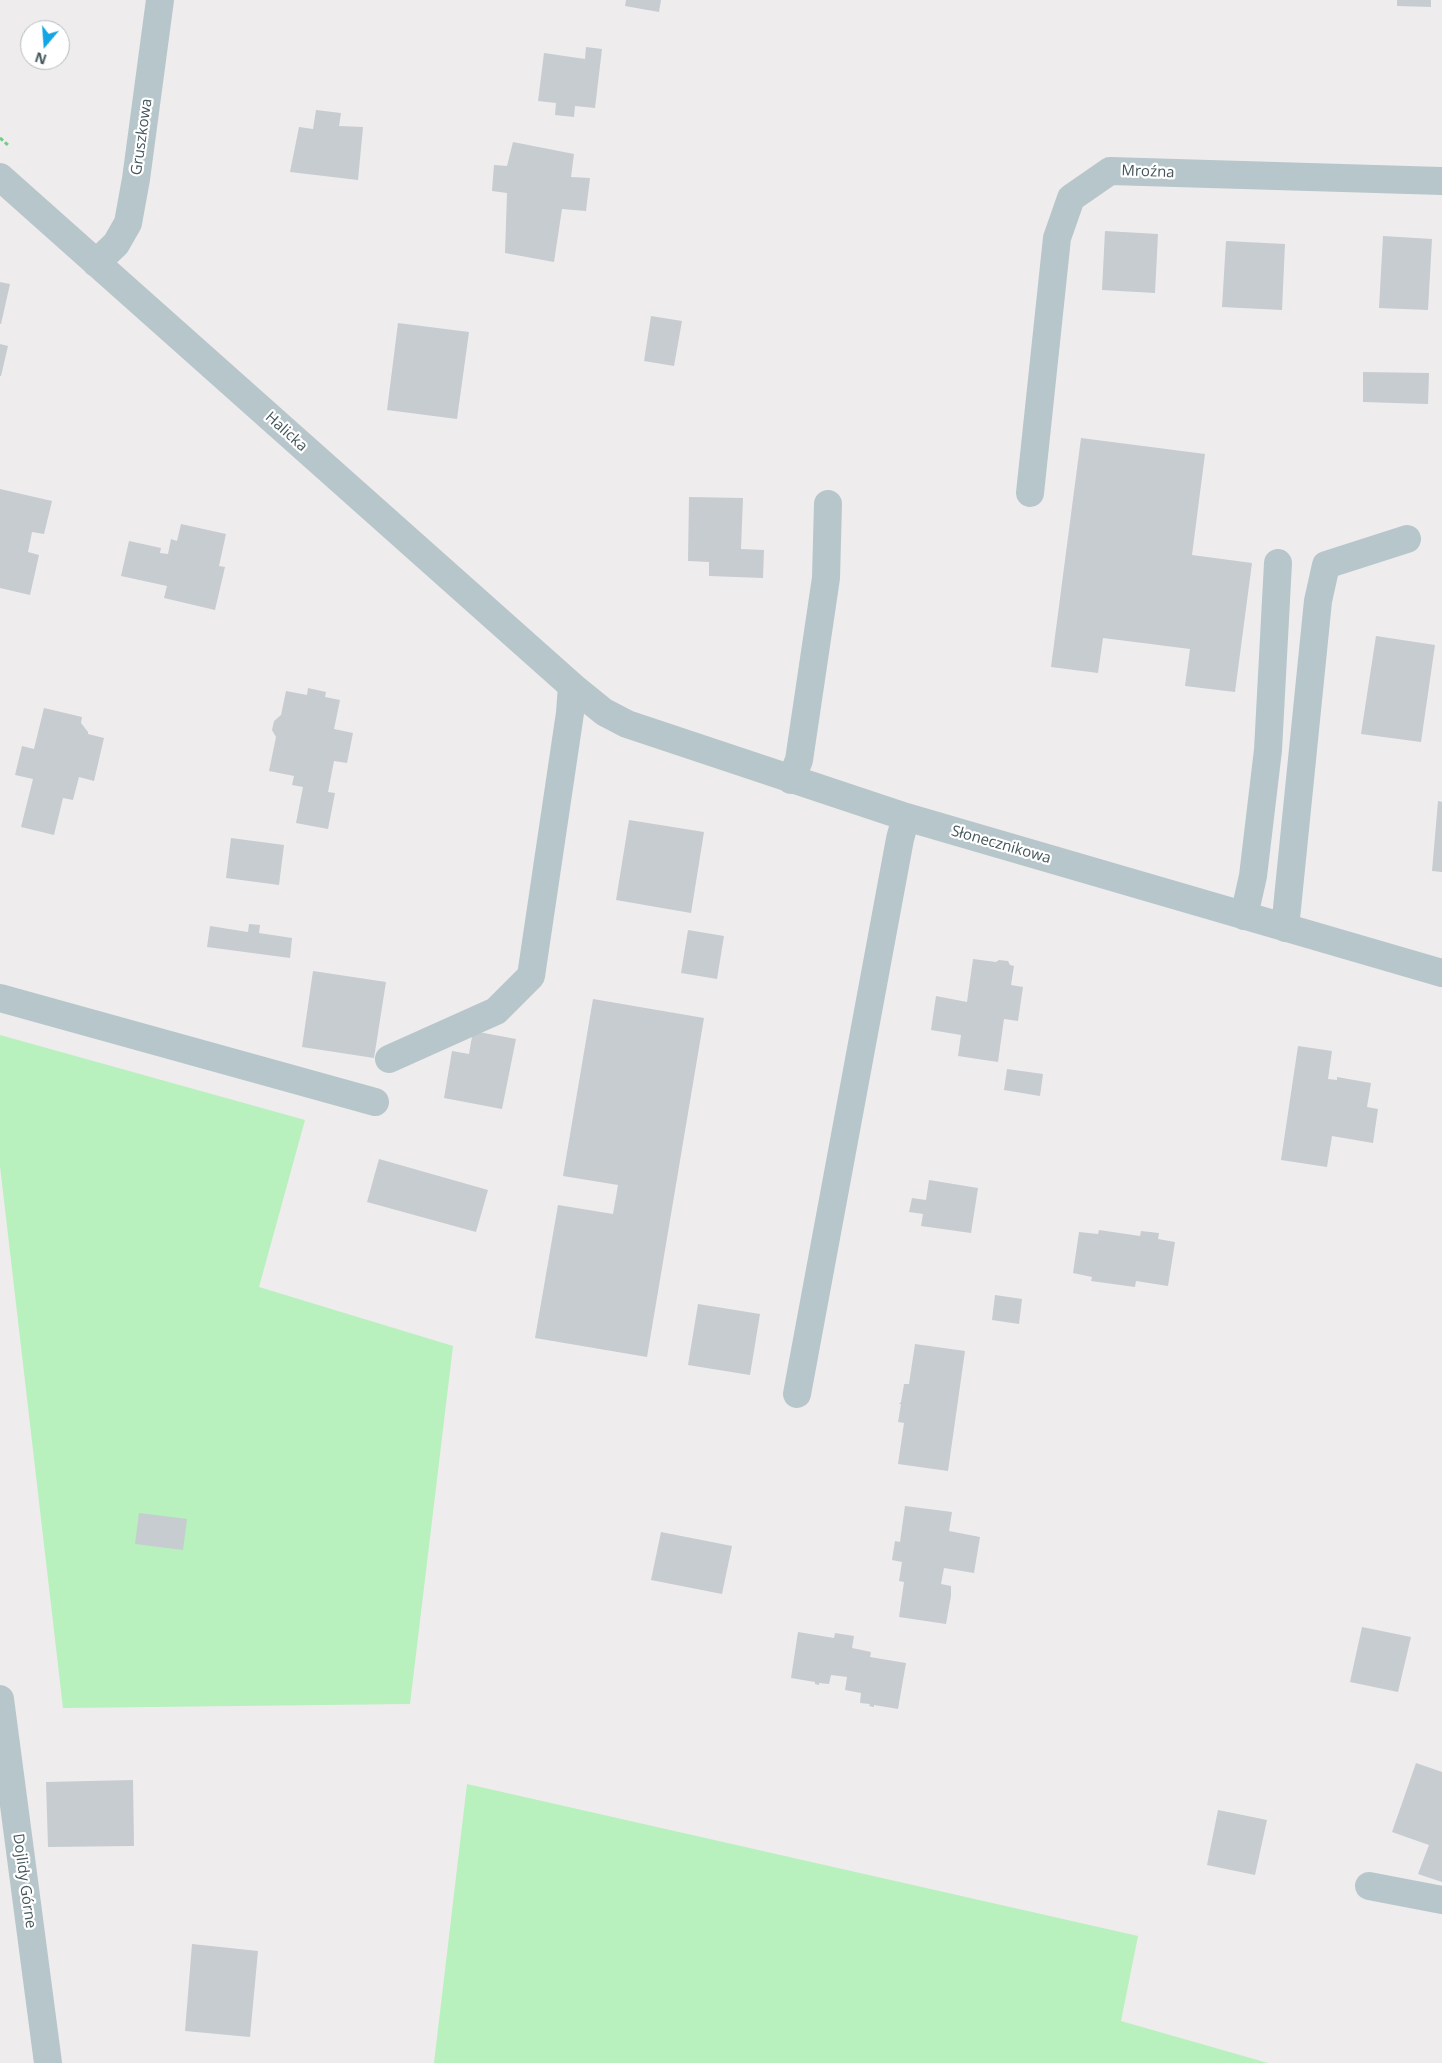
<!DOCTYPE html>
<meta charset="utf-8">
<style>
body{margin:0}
#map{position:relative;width:1442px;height:2063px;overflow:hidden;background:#efeced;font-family:"Open Sans",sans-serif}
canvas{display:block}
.north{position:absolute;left:20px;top:20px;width:50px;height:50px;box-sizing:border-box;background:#fff;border:1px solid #b4bbbd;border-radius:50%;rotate:198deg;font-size:14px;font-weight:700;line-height:20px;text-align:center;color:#44565b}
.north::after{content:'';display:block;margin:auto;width:18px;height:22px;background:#12a6e4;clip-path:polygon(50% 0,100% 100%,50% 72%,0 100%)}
</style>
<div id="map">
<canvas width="1442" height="2063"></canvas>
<div class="north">N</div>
</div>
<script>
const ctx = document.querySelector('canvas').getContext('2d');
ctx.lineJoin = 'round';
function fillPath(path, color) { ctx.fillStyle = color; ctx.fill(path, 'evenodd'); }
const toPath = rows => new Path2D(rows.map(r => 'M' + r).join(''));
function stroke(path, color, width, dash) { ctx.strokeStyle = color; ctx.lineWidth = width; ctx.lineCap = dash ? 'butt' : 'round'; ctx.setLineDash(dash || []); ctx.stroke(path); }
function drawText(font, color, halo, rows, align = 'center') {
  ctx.font = font + ' "Open Sans",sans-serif'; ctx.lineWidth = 4.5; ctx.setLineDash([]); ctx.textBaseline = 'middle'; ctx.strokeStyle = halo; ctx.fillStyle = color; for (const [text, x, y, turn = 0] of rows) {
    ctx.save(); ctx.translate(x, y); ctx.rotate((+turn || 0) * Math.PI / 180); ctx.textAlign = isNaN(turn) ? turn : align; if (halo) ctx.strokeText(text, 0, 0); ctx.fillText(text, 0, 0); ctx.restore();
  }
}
fillPath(toPath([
 [0,1035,305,1120,259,1287,453,1346,410,1704,63,1708,0,1166],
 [467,1784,1138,1936,1121,2021,1268,2063,434,2063]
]), '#b8f0be');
fillPath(toPath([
 [626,0,661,0,659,12,625,6],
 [1397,0,1431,0,1431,7,1397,6],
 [586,47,602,49,595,108,575,106,574,117,555,115,556,103,538,101,544,53,585,59],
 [316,110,341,113,339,126,363,127,358,180,290,172,299,127,313,129],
 [513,142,574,154,571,177,590,178,586,211,562,209,554,262,505,253,507,193,492,191,494,165,507,166],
 [1105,231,1158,234,1155,293,1102,290],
 [1383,236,1432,239,1428,310,1379,308],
 [1226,241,1285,244,1282,310,1222,307],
 [0,282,10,284,1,324,0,324],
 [651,316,682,321,674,366,644,361],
 [398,323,469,332,457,419,387,410],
 [0,344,8,346,1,376,0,376],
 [1363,372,1429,373,1428,404,1363,402],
 [1081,438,1205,454,1192,555,1252,563,1235,692,1185,686,1190,649,1103,638,1098,673,1051,667],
 [0,489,52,501,44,534,32,532,28,552,39,555,30,595,0,588],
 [689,497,743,498,741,549,764,550,763,578,709,576,709,562,688,561],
 [181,524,226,534,219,566,225,567,215,610,164,598,167,586,121,576,129,541,161,548,160,553,168,554,171,539,177,541],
 [1376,636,1435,645,1421,742,1361,734],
 [308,688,326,692,325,697,340,700,334,729,353,733,347,763,334,761,328,792,335,793,328,829,296,823,303,787,292,785,294,776,269,771,276,737,272,730,274,721,281,715,286,691,307,695],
 [44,708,82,717,81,723,88,732,88,734,104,738,94,781,79,777,73,800,63,798,54,835,21,827,33,779,15,775,22,746,34,749],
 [1438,801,1442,802,1442,872,1432,871],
 [629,820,704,832,691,913,616,900],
 [231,838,284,845,279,885,226,878],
 [249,924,260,925,259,933,292,938,290,958,207,947,210,926,248,932],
 [688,930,724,936,717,979,681,973],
 [973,959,996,962,999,960,1008,961,1010,965,1014,966,1011,985,1023,987,1018,1021,1004,1019,998,1062,958,1056,961,1035,931,1030,936,996,967,1002],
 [313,971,386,982,374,1058,302,1047],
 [593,999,704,1018,647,1357,535,1338,558,1205,613,1214,618,1185,563,1176],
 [473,1031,516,1039,502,1109,444,1098,452,1051,469,1054],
 [1298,1046,1332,1051,1328,1079,1337,1080,1337,1077,1371,1083,1367,1107,1378,1109,1373,1143,1332,1136,1327,1167,1281,1160],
 [1007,1069,1043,1074,1040,1096,1004,1090],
 [379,1159,488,1190,476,1232,367,1202],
 [929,1180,978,1188,971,1233,921,1226,923,1214,909,1212,912,1198,926,1200],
 [1099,1230,1140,1236,1141,1231,1159,1233,1158,1239,1175,1242,1168,1286,1136,1281,1135,1287,1091,1281,1092,1277,1073,1273,1079,1232,1098,1234],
 [995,1295,1022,1299,1019,1324,992,1320],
 [698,1304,760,1314,750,1375,688,1365],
 [915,1344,965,1351,948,1471,898,1464,904,1423,898,1422,901,1404,899,1404,901,1402,904,1384,909,1384],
 [905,1506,952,1512,949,1531,980,1537,974,1573,944,1568,941,1584,951,1586,951,1596,946,1624,899,1617,904,1582,899,1581,902,1562,892,1560,895,1541,900,1542],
 [139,1513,187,1519,183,1550,135,1544],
 [661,1532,732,1546,722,1594,651,1580],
 [1362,1627,1411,1637,1398,1692,1350,1682],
 [798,1632,834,1638,835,1633,854,1636,852,1648,871,1652,870,1657,906,1663,898,1709,874,1705,874,1707,869,1706,870,1704,860,1703,861,1693,845,1690,847,1677,831,1675,829,1684,819,1683,819,1685,815,1684,815,1682,791,1678],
 [1416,1763,1442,1772,1442,1882,1418,1874,1429,1845,1392,1832],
 [133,1780,134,1846,48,1847,46,1782],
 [1218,1810,1267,1820,1255,1875,1207,1865],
 [192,1944,258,1951,250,2037,185,2031]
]), '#c6ccd0');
stroke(toPath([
 [0,138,8,145]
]), '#6fcf86', 3, [4, 2.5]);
stroke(toPath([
 [0,177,572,686,604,712,627,724,906,817,1442,973],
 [96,263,116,244,128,223,136,179,160,0],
 [1030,493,1057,238,1071,198,1110,171,1442,181],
 [791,780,799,760,826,578,828,504],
 [1244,916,1253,876,1268,750,1278,563],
 [1285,928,1318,601,1326,565,1407,539],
 [0,998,375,1102],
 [389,1059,496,1011,531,976,570,713,572,686],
 [797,1394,900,839,906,817],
 [0,1699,48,2063],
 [1369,1886,1442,1900]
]), '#b7c6cb', 28);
drawText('15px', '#44565b', '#fff', [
 ["Gruszkowa",142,137,-82],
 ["Mroźna",1148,172,2],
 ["Halicka",286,432,42],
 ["Słonecznikowa",1001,845,16],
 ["Dojlidy Górne",24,1881,82]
]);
</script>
